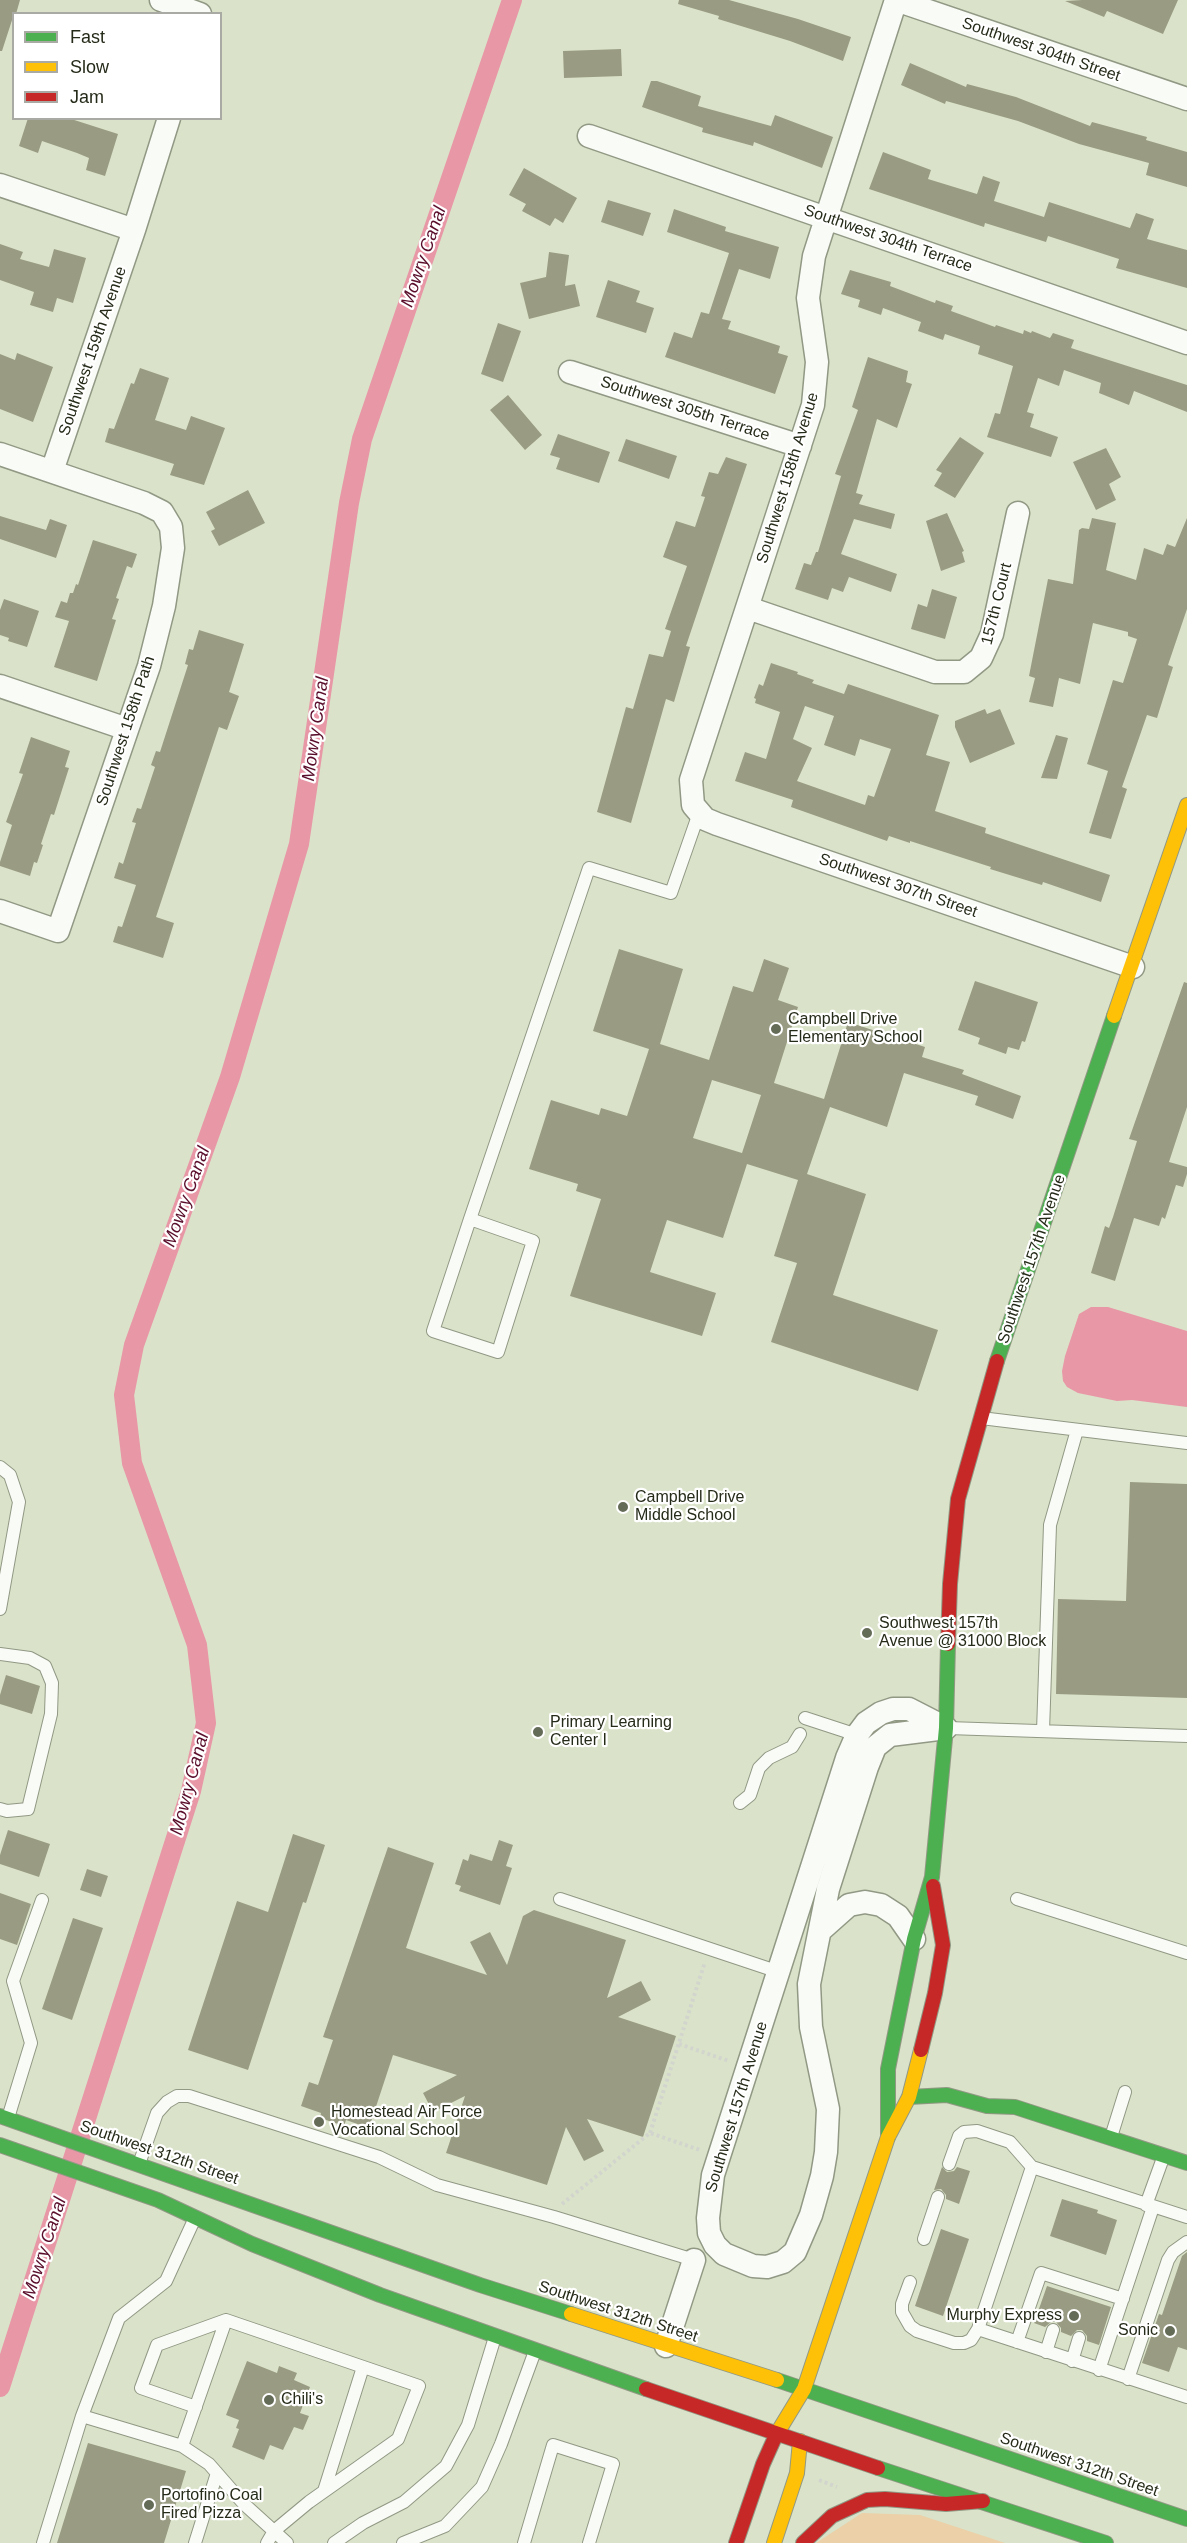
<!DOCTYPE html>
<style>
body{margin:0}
#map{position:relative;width:1187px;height:2543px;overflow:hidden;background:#dae3c9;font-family:Helvetica,sans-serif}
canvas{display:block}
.legend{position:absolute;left:12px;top:12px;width:210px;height:108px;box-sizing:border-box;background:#fff;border:2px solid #a8aaa3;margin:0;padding:8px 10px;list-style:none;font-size:18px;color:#252b19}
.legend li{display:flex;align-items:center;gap:12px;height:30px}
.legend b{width:30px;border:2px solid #a8aaa3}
</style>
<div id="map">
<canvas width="1187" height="2543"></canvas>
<ul class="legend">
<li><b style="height:8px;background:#4caf50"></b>Fast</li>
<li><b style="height:8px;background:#ffc107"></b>Slow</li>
<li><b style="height:8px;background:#c62828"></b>Jam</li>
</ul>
</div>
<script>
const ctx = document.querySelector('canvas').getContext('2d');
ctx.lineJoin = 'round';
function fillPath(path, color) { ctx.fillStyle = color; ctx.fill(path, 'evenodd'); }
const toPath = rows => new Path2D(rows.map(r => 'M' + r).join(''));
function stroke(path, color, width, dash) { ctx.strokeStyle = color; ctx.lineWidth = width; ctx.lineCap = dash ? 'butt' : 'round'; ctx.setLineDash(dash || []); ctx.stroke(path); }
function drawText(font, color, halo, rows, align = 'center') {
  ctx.font = font + ' Helvetica,sans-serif'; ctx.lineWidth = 4.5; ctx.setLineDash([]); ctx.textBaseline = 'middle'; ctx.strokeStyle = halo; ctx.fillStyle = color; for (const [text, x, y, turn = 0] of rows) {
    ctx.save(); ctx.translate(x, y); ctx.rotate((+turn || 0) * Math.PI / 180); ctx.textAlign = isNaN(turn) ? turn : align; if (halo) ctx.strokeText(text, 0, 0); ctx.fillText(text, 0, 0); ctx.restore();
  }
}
fillPath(toPath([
 [862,2513,920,2515,1005,2543,816,2543]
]), '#ebd0a8');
fillPath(toPath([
 [1091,1307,1108,1307,1187,1331,1187,1407,1132,1400,1117,1401,1078,1393,1067,1387,1063,1381,1062,1371,1065,1356,1079,1314]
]), '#e897a7');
stroke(toPath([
 [0,2387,191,1791,206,1723,197,1645,132,1463,124,1395,134,1345,230,1077,299,844,349,503,362,439,512,0]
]), '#e897a7', 20);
fillPath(toPath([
 [0,0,20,0,16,14,14,14,2,51,0,51],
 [679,0,729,0,798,19,851,37,843,61,790,41,718,19,719,16,678,4],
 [1082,0,1178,0,1163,34,1107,11,1104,17,1065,1],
 [621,49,622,76,564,78,563,51],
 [910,63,966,87,967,84,1016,97,1090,126,1092,122,1147,137,1146,140,1187,152,1187,187,1146,175,1149,163,1079,144,1018,121,946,101,945,104,901,85],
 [651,81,657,81,701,96,698,106,771,126,775,115,833,137,822,168,754,142,753,146,702,132,703,128,642,107],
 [28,118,68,118,118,134,105,176,86,170,89,158,77,153,42,141,38,153,19,146],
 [883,152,931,170,928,179,977,194,983,176,1000,182,994,201,1044,217,1049,202,1130,228,1136,213,1154,219,1147,239,1187,250,1187,288,1116,268,1119,259,1048,236,1046,242,985,223,984,227,869,189],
 [524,168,577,198,563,223,555,218,550,226,522,211,526,204,509,195],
 [608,200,651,213,643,236,601,222],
 [674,209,726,227,725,231,779,247,770,279,739,269,722,319,731,321,728,329,780,346,778,353,788,356,775,394,665,357,674,332,692,338,701,312,709,314,729,253,667,232],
 [0,244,23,252,20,259,49,267,54,249,86,258,73,303,57,298,53,312,30,305,34,292,0,280],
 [549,252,569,255,565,286,575,284,580,306,529,319,520,283,546,277],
 [850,270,891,282,890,286,935,303,936,300,953,306,951,311,995,327,996,325,1023,334,1024,330,1031,333,1032,331,1050,338,1053,333,1074,340,1071,348,1187,385,1187,412,1134,391,1129,405,1099,393,1101,383,1064,370,1059,386,1038,378,1027,412,1034,414,1030,427,1058,437,1051,457,987,437,995,413,1000,414,1013,366,978,354,980,346,945,334,943,340,918,331,921,322,883,308,881,315,858,307,860,300,841,294],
 [608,280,640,291,636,302,654,308,646,333,596,317],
 [498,323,521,331,503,382,481,374],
 [17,353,53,367,33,422,0,409,0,354,15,360],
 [868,357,908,371,906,382,912,384,897,428,877,419,856,493,863,495,859,504,895,514,891,529,854,519,841,554,897,574,891,592,849,577,843,592,832,588,828,600,795,589,804,563,811,565,816,552,818,552,841,476,835,474,858,410,852,407],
 [140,368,169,378,155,420,186,430,191,416,225,428,204,485,170,475,174,464,105,442,109,428,114,429,131,383,134,384],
 [508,395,542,435,525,450,490,410],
 [558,434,610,452,599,483,556,469,560,458,550,455],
 [960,437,984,453,955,498,934,486,942,473,936,470],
 [626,439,677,456,669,479,618,461],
 [1106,448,1121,477,1109,484,1116,500,1096,510,1073,462],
 [726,457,747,464,686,646,690,647,674,702,666,699,631,823,597,812,626,707,633,709,649,654,663,657,671,631,665,629,687,566,663,557,676,521,695,527,705,497,701,496,709,472,718,474],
 [248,490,265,523,219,546,211,531,215,529,206,512],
 [947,513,964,551,962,552,965,562,941,571,926,521],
 [0,516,46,530,50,519,67,525,56,558,0,539],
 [1092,518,1116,523,1106,570,1136,580,1144,548,1163,555,1167,544,1175,547,1187,518,1187,609,1168,665,1173,667,1157,718,1147,715,1122,787,1127,789,1111,839,1089,833,1108,771,1087,764,1113,680,1123,683,1137,639,1128,636,1128,632,1093,623,1080,684,1059,678,1053,707,1029,702,1035,678,1029,676,1048,579,1073,584,1079,530,1082,528,1089,529],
 [93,540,137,554,132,568,127,566,116,598,119,599,112,619,116,620,97,681,54,667,69,621,55,617,61,601,67,603,70,593,73,593,76,584,78,585],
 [932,589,957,597,945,639,911,629,918,604,927,607],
 [4,599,39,611,27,647,8,641,9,638,0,635,0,610],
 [199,630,244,644,229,692,239,696,227,730,219,727,156,917,174,923,163,958,113,942,118,926,122,927,136,885,114,878,119,862,123,864,136,823,132,822,137,808,141,809,155,767,151,765,156,751,160,752,188,665,185,664,189,649,193,650],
 [771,663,798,672,797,674,814,680,812,683,844,694,848,684,939,715,926,755,950,762,935,811,986,828,985,833,1110,875,1101,902,1043,882,1042,885,990,869,991,867,910,841,910,843,889,836,887,841,791,807,793,800,735,781,745,752,766,759,780,712,755,703,756,699,754,698,759,684,763,686],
 [805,706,834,716,824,745,855,756,860,739,891,749,874,797,868,795,865,805,797,781,812,748,793,739],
 [985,709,987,714,1000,709,1015,744,970,763,955,727,955,721],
 [1056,735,1068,738,1057,779,1041,778],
 [31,737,70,751,65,767,69,768,54,815,51,814,41,844,43,845,37,863,34,862,30,876,0,866,0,862,12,825,6,822,23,774,19,773],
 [619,949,683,969,660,1044,709,1060,733,986,753,992,764,959,789,968,778,1000,798,1007,774,1083,824,1099,848,1022,925,1047,922,1057,964,1070,962,1074,1021,1096,1013,1119,975,1105,978,1096,904,1073,887,1127,830,1107,807,1174,866,1194,833,1295,938,1330,918,1391,771,1342,797,1263,774,1256,798,1180,747,1164,723,1238,667,1220,650,1272,716,1293,702,1336,570,1296,601,1199,576,1191,578,1184,529,1169,551,1100,599,1115,601,1108,627,1116,649,1049,593,1031],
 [712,1080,761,1095,742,1153,693,1138],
 [975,981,1038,1002,1025,1042,1022,1041,1019,1050,1008,1047,1006,1054,978,1044,980,1038,958,1030],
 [1184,982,1187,983,1187,1107,1169,1162,1187,1167,1187,1174,1183,1187,1176,1185,1165,1219,1162,1217,1159,1226,1134,1218,1115,1281,1091,1273,1105,1226,1109,1228,1113,1217,1137,1141,1129,1139],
 [1130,1482,1187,1484,1187,1698,1056,1694,1058,1599,1126,1601],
 [6,1675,40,1686,32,1714,0,1704,0,1695],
 [8,1830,50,1844,39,1877,0,1864,0,1855],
 [293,1834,325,1845,306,1903,303,1902,248,2070,188,2050,237,1901,268,1912],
 [499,1840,513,1845,506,1866,512,1868,500,1905,459,1891,461,1886,455,1884,463,1859,468,1861,470,1854,492,1861],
 [388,1847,434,1863,406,1948,487,1975,470,1942,490,1932,507,1965,523,1916,534,1910,626,1940,607,1998,641,1981,651,2000,618,2017,676,2036,643,2137,587,2119,604,2151,584,2161,566,2127,547,2185,446,2153,465,2096,433,2112,423,2093,457,2075,393,2055,369,2128,346,2120,344,2126,320,2118,321,2113,301,2106,309,2082,318,2085,333,2040,323,2037],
 [87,1869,108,1876,101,1897,80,1890],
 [0,1893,31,1904,17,1945,0,1939],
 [73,1918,103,1928,72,2020,42,2009],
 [942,2167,947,2172,954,2171,957,2167,970,2171,959,2204,946,2199,946,2195,941,2189,934,2190],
 [1062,2199,1098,2210,1097,2213,1117,2220,1106,2255,1050,2236],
 [941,2229,969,2239,943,2316,915,2306],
 [1187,2252,1187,2350,1178,2347,1169,2372,1142,2363,1159,2314,1162,2315,1182,2256],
 [1047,2286,1111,2307,1099,2345,1087,2341,1087,2336,1082,2330,1077,2330,1071,2336,1061,2332,1061,2328,1056,2322,1051,2322,1045,2327,1034,2323],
 [247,2361,277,2373,279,2366,297,2373,294,2380,310,2387,300,2413,309,2416,303,2430,294,2427,283,2450,270,2445,264,2460,232,2447,239,2429,236,2428,239,2420,226,2415],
 [88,2443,186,2471,164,2543,57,2543]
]), '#999c83');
const lane = toPath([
 [470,1219,533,1241,498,1352,433,1331,470,1219,589,868,671,893,699,813],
 [981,1418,1187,1443],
 [0,1467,10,1475,19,1502,0,1609],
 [0,1654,30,1658,45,1666,52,1683,51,1714,28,1809,7,1811,0,1809],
 [805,1718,857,1735],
 [948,1728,1187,1736],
 [1043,1731,1050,1525,1077,1430],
 [740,1803,750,1795,759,1768,769,1758,792,1747,800,1734],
 [560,1899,779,1972],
 [1017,1899,1187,1953],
 [8,2118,31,2043,13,1981,42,1900],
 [1111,2137,1125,2092],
 [139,2164,157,2113,167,2102,177,2096,189,2096,379,2157,437,2185,554,2217,694,2260],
 [949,2164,959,2136,964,2132,977,2131,1010,2142,1032,2167,1187,2217],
 [1146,2205,1163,2158],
 [924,2239,938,2197],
 [910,2282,902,2304,902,2312,910,2326,917,2331,954,2343,964,2343,971,2340,978,2329,1032,2167],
 [978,2329,1187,2397],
 [1017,2342,1041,2273,1123,2299],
 [1046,2352,1053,2330],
 [1072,2361,1079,2338],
 [1099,2370,1153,2207],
 [1128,2379,1168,2260,1173,2252,1187,2242],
 [196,2407,141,2388,157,2345,226,2320],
 [82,2416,182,2446,209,2464,244,2504,287,2543],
 [182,2446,226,2320,419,2386,398,2439,309,2502,274,2531,267,2543],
 [324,2491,363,2367],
 [43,2543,82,2416,119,2318,166,2281,194,2220],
 [195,2543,217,2473],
 [334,2543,363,2523,404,2502,446,2466,468,2425,495,2337],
 [403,2543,445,2526,482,2487,501,2444,535,2351],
 [524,2543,553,2445,613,2464,589,2543]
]);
const street = toPath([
 [161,0,200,14],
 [896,0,814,256,808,298,817,362,813,405,691,780,693,805,705,819,717,824,1133,967],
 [896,0,1187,99],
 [589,136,1187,343],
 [0,185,134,230],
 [570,372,800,446],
 [0,454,144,503,162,512,171,527,173,548,164,606,149,666,58,931,0,911],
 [52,471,134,230,169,118],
 [748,608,935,672,964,672,981,658,992,634,1018,513],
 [0,686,127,729],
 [893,1709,909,1709,946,1728,890,1735,875,1747,867,1767,828,1889,809,1984,811,2027,828,2109,826,2152,822,2176,811,2215,795,2252,783,2262,767,2267,753,2266,724,2254,715,2245,709,2233,708,2218,713,2175,847,1758,857,1735,866,1723,881,1713,893,1709],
 [822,1929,849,1905,865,1902,881,1905,898,1916,914,1939],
 [666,2346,694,2260]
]);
const fast = toPath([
 [997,1361,1114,1016],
 [909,2097,947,2095,987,2106,1015,2107,1187,2163],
 [0,2116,480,2285,571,2314],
 [888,2137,888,2069,914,1939,932,1877,946,1728,948,1644],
 [0,2145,158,2200,252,2244,380,2295,646,2389],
 [777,2380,1187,2519],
 [878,2468,1106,2543]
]);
const slow = toPath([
 [1114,1016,1187,805],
 [571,2314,777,2380],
 [776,2435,804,2389,888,2137,909,2097,921,2050],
 [774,2543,797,2473,800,2441]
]);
const jam = toPath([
 [948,1644,950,1584,958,1499,997,1361],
 [921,2050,935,1993,943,1945,933,1886],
 [646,2389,878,2468],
 [736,2543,763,2464,776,2435],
 [803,2543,832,2516,867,2500,885,2499,946,2504,983,2501]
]);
stroke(lane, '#919884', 14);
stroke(street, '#919884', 25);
stroke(fast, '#919884', 16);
stroke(slow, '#919884', 16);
stroke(jam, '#919884', 16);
stroke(toPath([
 [679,2044,729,2061],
 [650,2133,705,1962],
 [562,2204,650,2133,700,2150],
 [819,2480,837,2487]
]), '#d2d5cd', 4, [3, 3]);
stroke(lane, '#f9fbf7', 12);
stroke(street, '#f9fbf7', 22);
stroke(fast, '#4caf50', 14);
stroke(slow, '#ffc107', 14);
stroke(jam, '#c62828', 14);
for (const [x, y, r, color] of [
 [776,1029,6,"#646b57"],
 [623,1507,6,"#646b57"],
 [867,1633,6,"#646b57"],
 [538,1732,6,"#646b57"],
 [319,2122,6,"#646b57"],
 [1074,2316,6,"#646b57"],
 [1170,2331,6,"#646b57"],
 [269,2400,6,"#646b57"],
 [149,2505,6,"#646b57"]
]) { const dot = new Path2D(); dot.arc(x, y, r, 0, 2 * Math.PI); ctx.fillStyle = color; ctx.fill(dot); stroke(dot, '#fff', 2); }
drawText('16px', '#252b19', '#fff', [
 ["Southwest 304th Street",1041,50,19],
 ["Southwest 304th Terrace",888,239,19],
 ["Southwest 159th Avenue",93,351,-71],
 ["Southwest 305th Terrace",685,409,18],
 ["Southwest 158th Avenue",788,478,-73],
 ["157th Court",997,604,-76],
 ["Southwest 158th Path",126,731,-72],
 ["Southwest 307th Street",898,886,19],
 ["Southwest 157th Avenue",1032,1259,-71],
 ["Southwest 157th Avenue",737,2107,-73],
 ["Southwest 312th Street",159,2153,19],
 ["Southwest 312th Street",618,2312,18],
 ["Southwest 312th Street",1079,2465,19]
]);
drawText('16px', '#252b19', '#fff', [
 ["Campbell Drive",788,1020],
 ["Elementary School",788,1038],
 ["Campbell Drive",635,1498],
 ["Middle School",635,1516],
 ["Southwest 157th",879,1624],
 ["Avenue @ 31000 Block",879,1642],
 ["Primary Learning",550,1723],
 ["Center I",550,1741],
 ["Homestead Air Force",331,2113],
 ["Vocational School",331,2131],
 ["Murphy Express",1062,2316,"right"],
 ["Sonic",1158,2331,"right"],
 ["Chili's",281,2400],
 ["Portofino Coal",161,2496],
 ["Fired Pizza",161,2514]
], 'left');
drawText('italic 18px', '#5a0e2b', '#fff', [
 ["Mowry Canal",424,257,-71],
 ["Mowry Canal",316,729,-82],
 ["Mowry Canal",187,1197,-70],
 ["Mowry Canal",190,1784,-75],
 ["Mowry Canal",45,2248,-72]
]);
</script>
